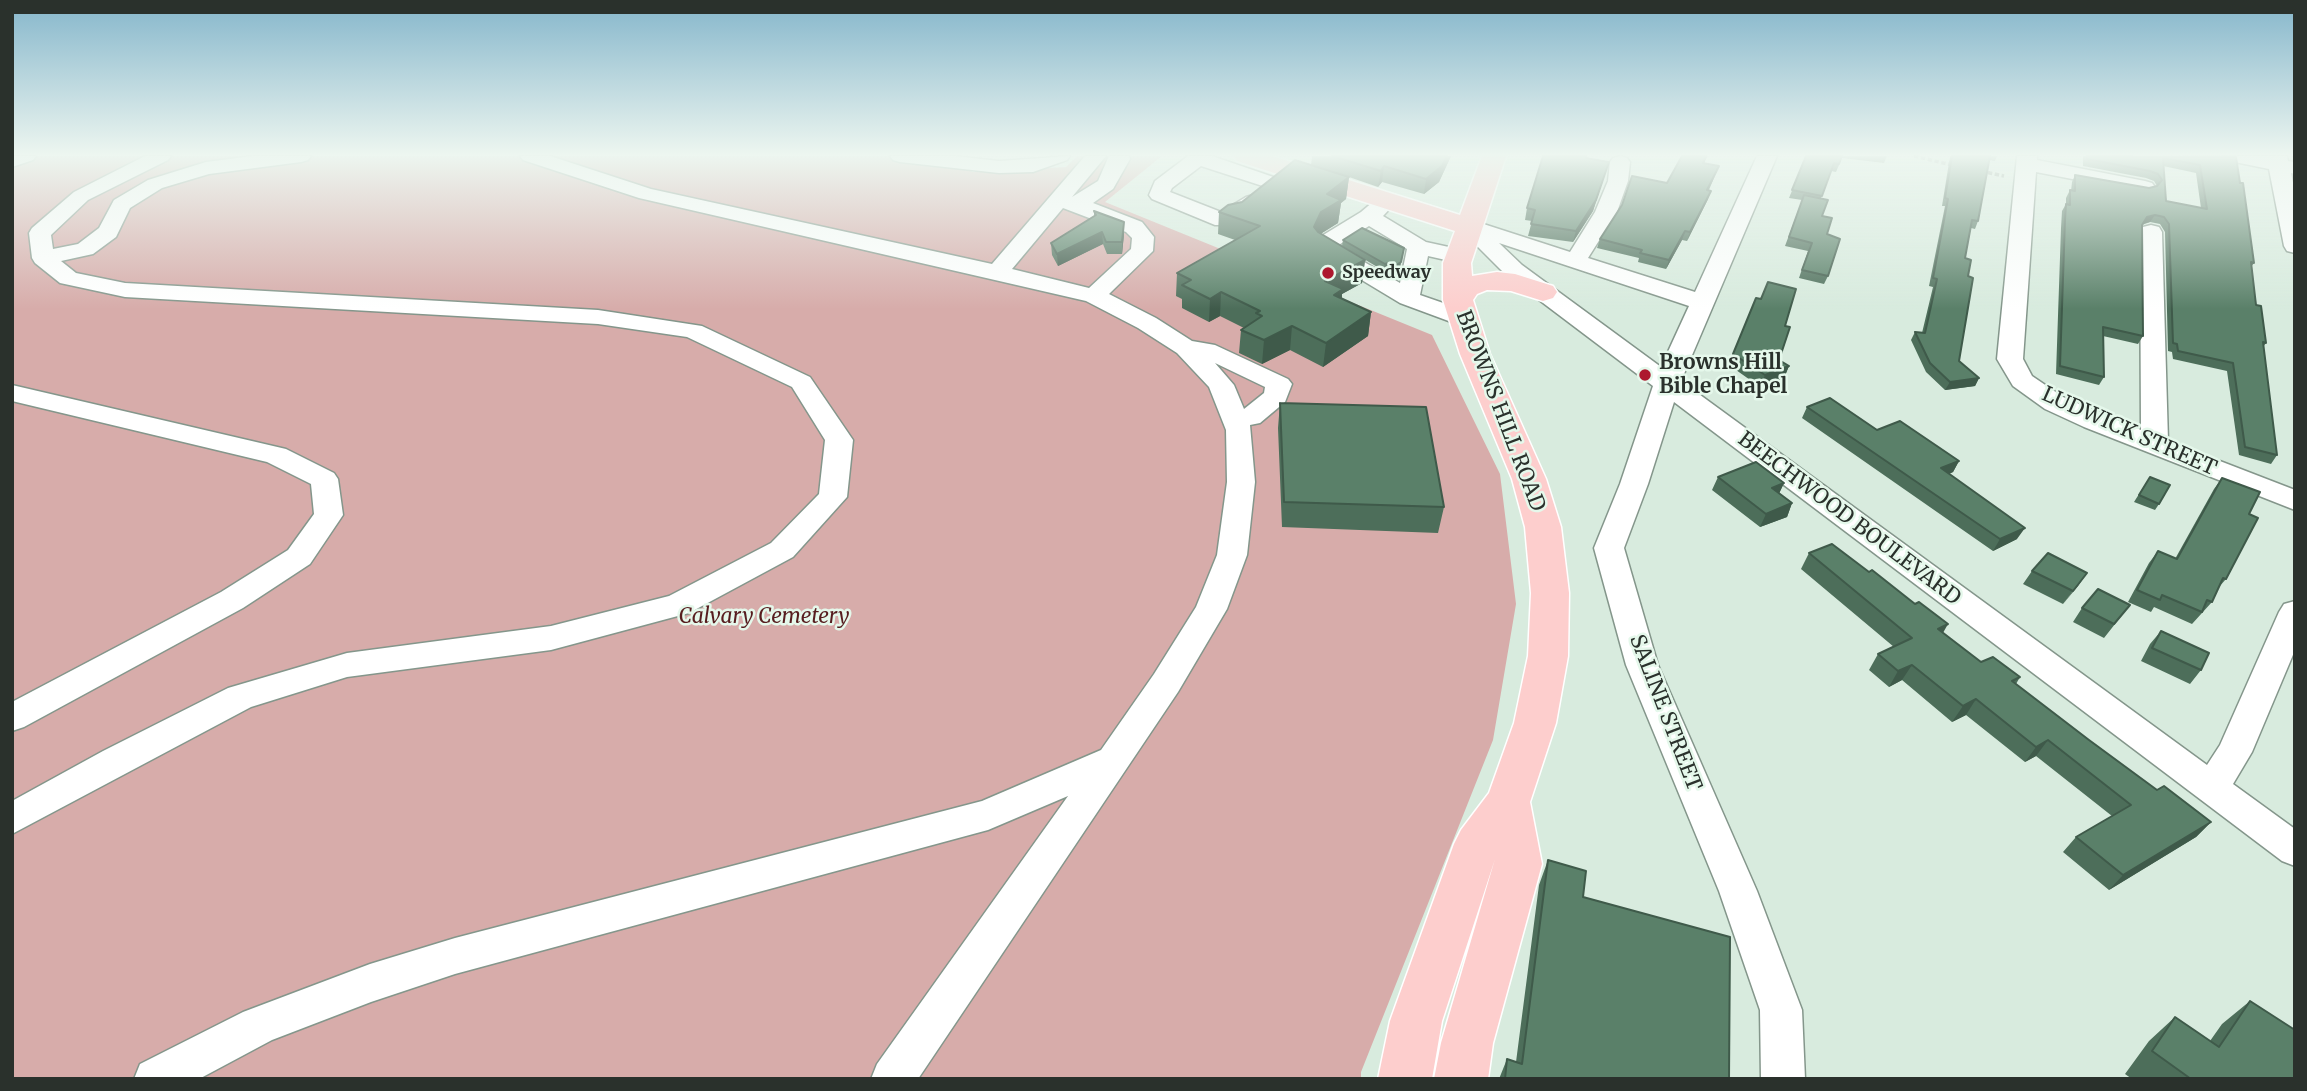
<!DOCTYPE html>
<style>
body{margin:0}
#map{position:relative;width:2307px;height:1091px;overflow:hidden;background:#d8ebde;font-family:Merriweather,serif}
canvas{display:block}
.frame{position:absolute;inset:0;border:14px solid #2a312c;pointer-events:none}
</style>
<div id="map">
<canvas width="2307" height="1091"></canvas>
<div class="frame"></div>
</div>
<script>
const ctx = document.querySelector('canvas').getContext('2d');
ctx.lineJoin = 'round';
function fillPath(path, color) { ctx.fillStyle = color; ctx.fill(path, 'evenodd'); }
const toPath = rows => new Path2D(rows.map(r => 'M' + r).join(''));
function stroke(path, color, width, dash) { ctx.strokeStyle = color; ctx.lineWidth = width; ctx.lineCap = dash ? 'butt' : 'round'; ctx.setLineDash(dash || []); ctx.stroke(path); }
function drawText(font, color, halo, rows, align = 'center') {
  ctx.font = font + ' Merriweather,serif'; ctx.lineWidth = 5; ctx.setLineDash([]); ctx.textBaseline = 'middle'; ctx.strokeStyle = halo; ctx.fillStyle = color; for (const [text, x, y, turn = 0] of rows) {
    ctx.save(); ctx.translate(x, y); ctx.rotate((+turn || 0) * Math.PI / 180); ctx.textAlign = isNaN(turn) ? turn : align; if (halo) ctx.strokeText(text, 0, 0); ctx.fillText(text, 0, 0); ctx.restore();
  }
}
fillPath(toPath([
 [12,156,921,156,973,172,1066,167,1077,156,1162,156,1105,202,1432,335,1500,474,1516,604,1493,740,1361,1072,1361,1079,12,1079]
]), '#d7acaa');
const minor = toPath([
 [12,156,36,156,33,160,12,167,12,156],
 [145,156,171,156,168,160,88,200,51,235,53,249,78,244,99,228,114,200,148,180,206,162,253,156,311,156,308,160,301,162,209,174,162,188,130,208,116,237,93,254,61,261,76,273,125,283,598,310,702,326,810,377,853,440,847,497,793,557,689,613,551,650,347,677,251,707,12,834,12,801,103,751,228,688,347,653,551,626,669,596,771,543,819,494,825,440,792,387,687,337,598,324,125,297,60,283,35,263,32,258,29,233,32,228,74,192,145,156],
 [520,156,550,156,651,189,992,264,1085,156,1106,156,1072,197,1098,181,1109,156,1129,156,1130,159,1113,189,1093,203,1142,222,1154,237,1153,251,1109,294,1156,318,1192,341,1215,345,1288,379,1292,384,1285,402,1260,423,1250,425,1255,482,1247,555,1227,609,1178,692,918,1079,871,1079,877,1064,1068,796,988,830,455,974,371,1002,272,1040,199,1079,134,1079,140,1064,243,1012,370,964,455,938,982,801,1101,750,1154,674,1196,607,1217,555,1227,482,1226,430,1209,387,1177,353,1138,328,1086,301,639,198,523,160,520,156],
 [1063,208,1126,232,1132,238,1131,249,1089,288,1012,269,1063,208],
 [1215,363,1265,387,1264,393,1244,409,1234,385,1215,363],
 [890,156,955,156,999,161,1070,156,1067,160,1033,172,999,173,900,162,893,160,890,156],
 [1188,156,1212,156,1282,180,1285,184,1282,188,1275,190,1201,166,1172,188,1170,192,1221,212,1246,197,1253,195,1260,197,1264,201,1231,225,1215,225,1152,199,1149,195,1155,181,1188,156],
 [1620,156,1627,158,1630,162,1628,181,1617,212,1588,258,1695,292,1757,156,1777,156,1681,381,2207,765,2220,745,2279,612,2284,604,2295,601,2295,650,2252,752,2233,784,2295,829,2295,866,2282,861,1674,402,1648,484,1624,548,1658,665,1757,891,1802,1010,1805,1079,1761,1079,1760,1010,1719,891,1626,665,1594,548,1620,484,1653,386,1506,275,1457,226,1460,221,1468,219,1570,252,1595,212,1608,181,1610,162,1613,158,1620,156],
 [1499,243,1689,306,1661,367,1522,265,1499,243],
 [2017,156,2037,156,2037,160,2145,181,2152,183,2155,187,2152,191,2145,193,2036,172,2023,359,2032,376,2063,397,2141,430,2140,232,2143,227,2151,225,2159,227,2162,232,2168,441,2295,490,2295,510,2084,427,2045,409,2013,386,1997,359,2017,156],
 [2222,156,2287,156,2288,161,2295,162,2295,174,2291,173,2295,192,2295,253,2287,251,2284,246,2269,169,2225,160,2222,156],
 [1387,194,1394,196,1398,200,1383,216,1426,242,1467,251,1470,256,1467,261,1459,263,1428,256,1420,295,1472,313,1475,318,1472,323,1463,325,1454,323,1400,303,1317,253,1314,248,1320,237,1361,212,1380,196,1387,194],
 [1369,226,1407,249,1400,283,1337,246,1369,226],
 [12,385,286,449,334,473,338,479,343,515,310,564,243,608,24,727,12,731,12,702,221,592,288,550,314,514,311,484,267,462,12,401,12,385]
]);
const major = toPath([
 [1234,156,1272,156,1460,215,1482,156,1506,156,1471,263,1472,276,1497,272,1515,274,1553,286,1557,292,1553,298,1543,301,1511,291,1487,290,1477,294,1473,300,1490,354,1546,479,1561,527,1569,593,1568,656,1556,723,1530,802,1542,864,1493,1043,1488,1079,1434,1079,1441,1043,1495,859,1442,1021,1432,1079,1378,1079,1390,1021,1454,844,1461,830,1489,793,1514,723,1528,656,1531,593,1525,527,1512,479,1460,354,1443,300,1443,263,1455,231,1237,161,1234,156]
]);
stroke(minor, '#84968b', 3);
stroke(major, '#fff', 3);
stroke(toPath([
 [1914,156,1952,165],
 [1981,171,2004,176]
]), '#859289', 3.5, [4.5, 2.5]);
fillPath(minor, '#fff');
fillPath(major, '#fdcecd');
fillPath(toPath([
 [1312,156,1451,156,1439,182,1424,194,1382,182,1378,187,1349,177,1346,199,1341,203,1338,223,1320,234,1365,260,1362,283,1342,294,1342,299,1371,312,1368,336,1323,367,1290,350,1262,364,1239,353,1241,330,1244,328,1220,316,1209,322,1182,308,1182,299,1176,296,1177,273,1235,240,1218,234,1219,212,1242,202,1311,165],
 [1682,156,1708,156,1704,163,1719,166,1709,190,1708,199,1687,241,1682,240,1666,269,1638,262,1639,258,1597,248,1600,239,1667,183],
 [1806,156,1887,156,1884,163,1842,158,1836,172,1831,171,1821,198,1822,216,1827,234,1828,276,1824,284,1799,278,1808,251,1785,246,1802,200,1789,198],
 [1950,156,1997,156,1995,161,1989,160,1978,221,1975,229,1971,228,1965,258,1968,276,1959,361,1979,378,1975,386,1945,390,1926,372,1911,340,1915,332,1922,333,1933,287,1929,286,1945,206,1942,206],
 [2083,156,2233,156,2254,263,2251,267,2256,305,2266,343,2263,347,2277,455,2271,464,2239,455,2227,371,2173,359,2172,352,2168,351,2165,232,2160,224,2150,222,2142,225,2143,336,2138,344,2103,336,2104,377,2099,385,2056,374,2061,228,2062,211,2066,204,2066,198,2070,190,2071,191,2072,182,2075,175,2149,188,2157,186,2154,181,2146,178,2083,166],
 [2163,166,2196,173,2201,208,2166,201],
 [1586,158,1609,162,1593,211,1573,242,1528,236,1532,221,1525,220,1527,208],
 [1094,211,1124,234,1122,254,1107,254,1103,244,1058,266,1052,255,1051,243,1094,216],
 [1343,240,1400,268,1394,272,1387,269,1384,271,1342,246],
 [1756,298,1785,326,1779,360,1789,366,1784,378,1760,387,1729,365],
 [1280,403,1444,507,1438,533,1282,527,1278,428],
 [1807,407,1877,430,1959,461,1953,472,1949,474,2017,539,1993,551,1802,418],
 [1718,477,1784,483,1779,493,1792,503,1787,517,1760,527,1712,490],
 [2222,478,2249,514,2226,579,2219,587,2212,602,2192,624,2154,607,2151,612,2128,602,2149,563,2158,551,2175,559,2214,489],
 [2146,483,2159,504,2155,510,2134,502],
 [1809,553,1943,633,1981,662,2020,677,2016,684,2089,740,2157,790,2211,822,2196,837,2109,890,2063,852,2076,837,2112,816,2036,756,2025,762,1966,715,1952,722,1902,680,1889,687,1869,670,1878,654,1894,647,1801,569],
 [2032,571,2087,573,2063,604,2023,584],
 [2130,605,2104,638,2073,622,2082,608],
 [2161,631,2201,670,2190,684,2141,661,2150,644],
 [1548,860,1583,897,1729,1079,1499,1079,1507,1059,1516,1062,1539,885],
 [2250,1001,2295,1079,2132,1079,2125,1074,2149,1041,2175,1017,2210,1041,2222,1024]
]), '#4d6e5a');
fillPath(toPath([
 [1447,156,1451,156,1439,182,1424,194,1426,179],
 [1609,162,1593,211,1573,242,1576,231],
 [1384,166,1382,182,1378,187,1381,171],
 [1349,177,1346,199,1341,203,1338,223,1319,235,1314,227,1327,194],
 [1711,191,1708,199,1687,241,1690,232],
 [2155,215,2150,222,2142,224,2147,217],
 [1124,222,1124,234,1122,254,1122,242],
 [1685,231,1682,240,1666,269,1669,260],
 [1102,232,1103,244,1058,266,1057,254],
 [1404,248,1400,268,1394,272,1395,266],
 [1365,260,1362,283,1342,294,1340,313,1325,281],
 [1388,263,1387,269,1384,271,1385,264],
 [1221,292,1220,316,1209,322,1210,299],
 [1371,312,1368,336,1323,367,1326,343],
 [1292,326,1290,350,1262,364,1264,340],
 [1789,366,1784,378,1760,387,1765,375],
 [1979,378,1975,386,1945,390,1950,382],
 [1959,461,1953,472,1935,480,1941,468],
 [1784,483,1778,496,1772,488],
 [1792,503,1787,517,1760,527,1766,514],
 [2025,528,2017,539,1993,551,2000,539],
 [2087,573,2078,586,2063,604,2073,591],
 [1948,624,1939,640,1938,629],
 [1912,665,1902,680,1889,687,1898,671],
 [1976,699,1966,715,1952,722,1963,706],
 [2048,740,2036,756,2025,762,2036,747],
 [2211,822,2196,837,2109,890,2123,875]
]), '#3f5a4a');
const building = toPath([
 [1332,156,1447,156,1442,166,1426,179,1384,166,1381,171,1332,156],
 [1543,156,1586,156,1586,158,1609,162,1596,200,1576,231,1531,224,1535,210,1527,208,1543,156],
 [1682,156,1706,156,1703,163,1719,166,1707,190,1711,191,1690,232,1685,231,1669,260,1640,253,1642,250,1600,239,1622,205,1632,176,1667,183,1682,156],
 [1806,156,1842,156,1839,164,1834,163,1822,196,1792,190,1806,156],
 [1952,156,1990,156,1978,221,1972,220,1965,258,1971,260,1968,276,1973,278,1959,361,1979,378,1950,382,1930,363,1915,332,1925,333,1937,279,1933,278,1948,199,1945,198,1952,156],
 [2087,156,2236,157,2240,183,2243,183,2254,263,2251,262,2256,305,2261,306,2266,343,2263,342,2277,455,2245,447,2233,363,2178,351,2177,344,2173,343,2169,224,2164,217,2155,215,2147,217,2142,225,2143,336,2103,327,2104,377,2060,366,2065,220,2066,204,2070,205,2070,190,2075,191,2075,175,2149,188,2157,186,2162,180,2158,174,2150,171,2087,159,2087,156],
 [2163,158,2200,165,2207,209,2166,201,2163,158],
 [1295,160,1349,177,1327,194,1341,200,1321,212,1314,227,1318,232,1365,260,1325,281,1343,289,1334,295,1371,312,1326,343,1292,326,1264,340,1241,330,1262,316,1256,313,1260,311,1221,292,1210,299,1182,285,1191,280,1177,273,1260,226,1219,212,1228,205,1242,202,1295,160],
 [1804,195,1828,200,1822,216,1832,218,1827,234,1840,239,1828,276,1802,270,1812,243,1789,237,1804,195],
 [1094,211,1124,222,1122,242,1106,242,1102,232,1057,254,1051,243,1096,215,1094,211],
 [1362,228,1404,248,1401,262,1395,266,1388,263,1385,264,1343,240,1362,228],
 [1768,282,1796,289,1785,326,1790,327,1779,360,1789,366,1765,375,1733,354,1756,298,1761,299,1768,282],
 [1830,398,1877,430,1900,421,1959,461,1941,468,2025,528,2000,539,1807,407,1830,398],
 [1280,403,1426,407,1444,507,1284,502,1280,403],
 [1756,462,1784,483,1772,488,1792,503,1766,514,1718,477,1756,462],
 [2150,477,2170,485,2159,504,2139,495,2150,477],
 [2222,478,2260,492,2249,514,2258,518,2226,579,2223,578,2212,602,2207,600,2202,612,2162,595,2160,600,2137,590,2158,551,2177,559,2222,478],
 [1832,544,1869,572,1872,570,1915,604,1919,602,1948,624,1938,629,1981,662,1993,657,2020,677,2012,681,2089,740,2157,790,2164,786,2211,822,2123,875,2076,837,2131,805,2048,740,2036,747,1976,699,1963,706,1912,665,1898,671,1878,654,1912,638,1809,553,1832,544],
 [2048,553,2087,573,2073,591,2032,571,2048,553],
 [2098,589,2130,605,2114,624,2082,608,2098,589],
 [2161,631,2209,653,2201,670,2152,648,2161,631],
 [1548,860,1586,871,1583,897,1730,937,1729,1079,1505,1079,1507,1059,1522,1064,1548,860],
 [2250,1001,2295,1030,2295,1079,2191,1079,2152,1051,2175,1017,2219,1047,2250,1001]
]);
fillPath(building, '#5a8069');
stroke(building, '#3f5a4a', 2);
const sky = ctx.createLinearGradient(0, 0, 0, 309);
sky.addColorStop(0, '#85b6cb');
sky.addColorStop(0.5, '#edf6f0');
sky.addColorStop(1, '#edf6f000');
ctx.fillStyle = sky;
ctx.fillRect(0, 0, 2307, 309);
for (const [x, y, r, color] of [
 [1328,273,7,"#ad182e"],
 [1645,375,7,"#ad182e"]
]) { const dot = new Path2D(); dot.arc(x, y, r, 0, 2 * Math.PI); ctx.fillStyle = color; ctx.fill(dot); stroke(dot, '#e5f8eb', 2.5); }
drawText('bold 18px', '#2a312c', '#e5f8eb', [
 ["Speedway",1342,273]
], 'left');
drawText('bold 21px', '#2a312c', '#e5f8eb', [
 ["Browns Hill",1659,363],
 ["Bible Chapel",1659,387]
], 'left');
drawText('21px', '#2a312c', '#e5f8eb', [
 ["BROWNS HILL ROAD",1500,411,69],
 ["LUDWICK STREET",2129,432,24],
 ["BEECHWOOD BOULEVARD",1849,519,37],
 ["SALINE STREET",1665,713,69]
]);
drawText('italic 21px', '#571d1f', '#e5f8eb', [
 ["Calvary Cemetery",764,617]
]);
</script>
